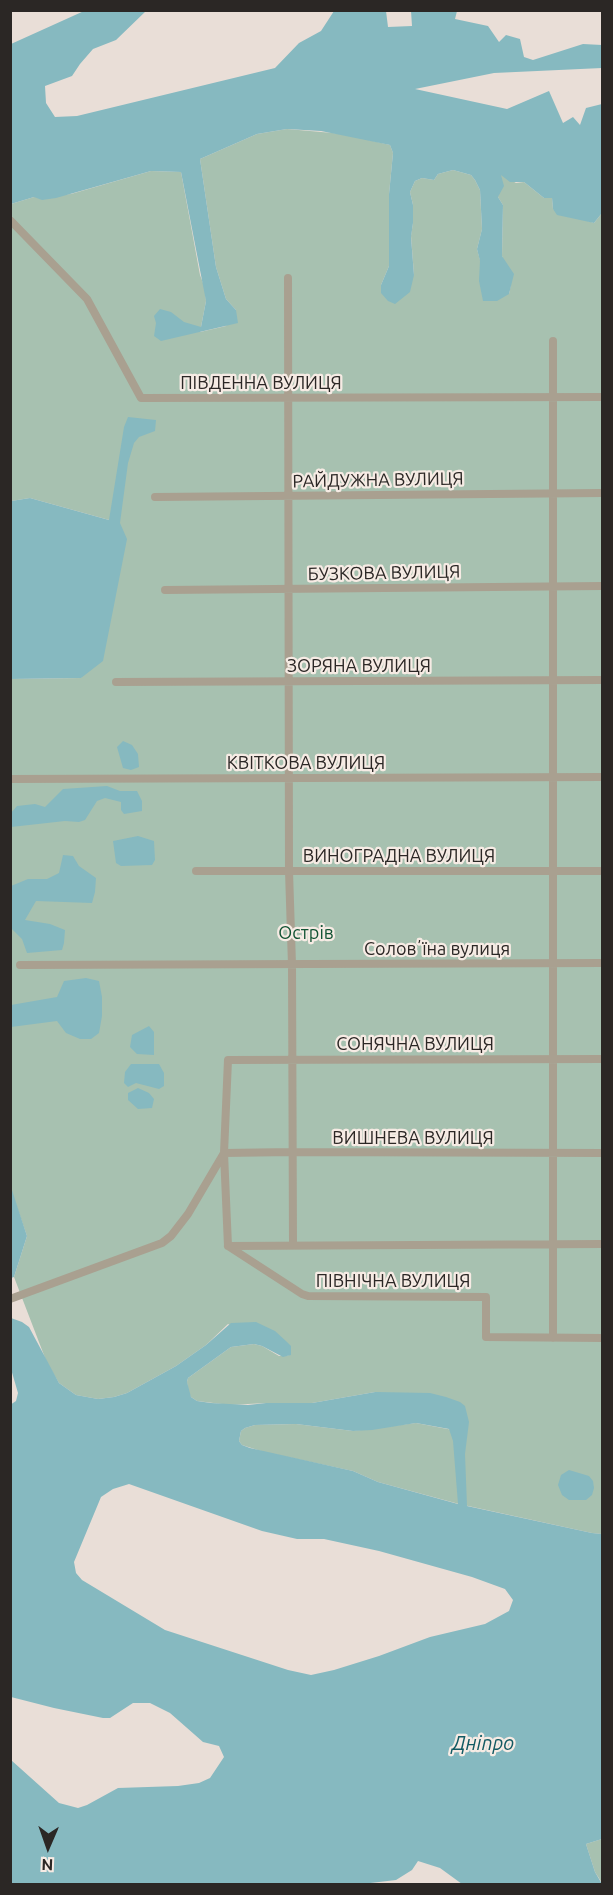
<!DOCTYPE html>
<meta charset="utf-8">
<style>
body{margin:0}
#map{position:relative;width:613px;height:1895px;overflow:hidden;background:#e9ded7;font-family:Ubuntu,sans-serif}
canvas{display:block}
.frame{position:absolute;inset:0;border:12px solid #2b2725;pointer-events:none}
.north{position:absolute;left:18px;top:1817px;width:60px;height:60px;-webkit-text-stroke:4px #f6ebe4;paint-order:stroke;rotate:182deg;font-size:16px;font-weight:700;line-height:24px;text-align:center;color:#2b2725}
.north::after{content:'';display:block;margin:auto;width:21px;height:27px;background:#2b2725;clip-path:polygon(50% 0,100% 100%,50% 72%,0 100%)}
</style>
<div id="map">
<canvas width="613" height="1895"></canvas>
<div class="frame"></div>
<div class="north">N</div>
</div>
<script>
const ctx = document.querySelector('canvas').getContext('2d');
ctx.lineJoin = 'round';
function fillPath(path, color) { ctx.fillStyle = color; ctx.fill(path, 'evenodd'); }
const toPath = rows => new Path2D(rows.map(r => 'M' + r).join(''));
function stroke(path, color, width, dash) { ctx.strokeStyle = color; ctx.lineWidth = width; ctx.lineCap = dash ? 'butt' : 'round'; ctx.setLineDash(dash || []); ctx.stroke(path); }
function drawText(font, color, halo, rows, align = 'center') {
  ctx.font = font + ' Ubuntu,sans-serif'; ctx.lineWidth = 4.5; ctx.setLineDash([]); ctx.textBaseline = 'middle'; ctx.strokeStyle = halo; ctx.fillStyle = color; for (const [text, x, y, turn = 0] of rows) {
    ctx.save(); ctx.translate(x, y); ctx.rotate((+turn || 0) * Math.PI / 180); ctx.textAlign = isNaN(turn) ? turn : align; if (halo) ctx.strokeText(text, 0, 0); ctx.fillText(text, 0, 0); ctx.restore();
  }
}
fillPath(toPath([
 [287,129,344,134,390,145,393,153,389,194,389,266,381,285,414,275,411,236,413,223,413,205,410,192,415,181,422,178,434,180,438,174,453,170,471,175,475,180,480,190,482,229,477,249,480,260,480,269,509,294,511,284,502,256,503,205,498,197,500,174,516,183,524,182,544,198,552,198,553,209,594,223,602,213,602,1534,592,1533,459,1504,378,1482,353,1471,264,1452,242,1445,239,1441,241,1431,245,1428,255,1425,296,1424,353,1431,416,1423,458,1431,375,1392,312,1403,266,1403,230,1405,197,1401,191,1397,188,1392,187,1382,188,1378,231,1347,254,1344,262,1346,279,1356,289,1356,228,1324,206,1345,176,1366,127,1393,114,1397,98,1399,76,1395,59,1383,47,1363,14,1277,27,1236,10,1187,11,679,81,678,120,523,30,498,11,501,11,204,34,197,71,194,151,171,181,172,200,275,205,288,206,301,200,332,226,326,236,310,226,299,216,267,200,159,257,134],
 [602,1839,602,1883,595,1872,586,1844]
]), '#a7c1b0');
fillPath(toPath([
 [84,11,146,11,116,40,93,49,80,64,72,76,45,86,46,103,55,117,77,116,275,68,299,43,321,31,334,11,386,11,388,27,412,26,411,11,457,11,455,19,488,26,499,42,506,35,520,39,524,57,533,60,583,44,602,45,602,68,494,73,415,89,507,109,549,91,563,123,573,117,580,125,586,108,602,104,602,213,594,223,557,215,553,209,552,198,544,198,524,182,510,182,501,175,504,186,498,197,503,205,502,256,514,274,509,294,497,301,483,301,479,281,480,261,477,249,482,229,480,190,475,180,471,175,453,170,438,174,434,180,422,178,415,181,410,192,413,205,413,223,411,237,414,275,410,292,395,304,388,301,381,293,381,285,389,266,389,194,393,153,390,145,321,131,287,129,257,134,200,159,216,267,226,299,236,310,238,323,161,341,154,336,156,323,154,316,160,309,171,312,184,322,201,327,206,301,181,172,151,171,56,198,42,200,34,197,11,204,11,44],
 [128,417,156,420,155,431,139,437,134,443,128,463,120,523,127,539,103,661,81,678,11,679,11,501,30,498,109,520,124,427],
 [123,741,132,745,138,754,139,767,131,770,123,768,117,747],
 [107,786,120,791,137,791,142,801,142,811,124,814,121,810,121,802,105,798,97,801,85,820,79,822,65,821,11,827,11,813,17,806,35,804,45,807,63,789],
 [138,836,154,841,155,860,152,865,121,866,116,863,113,841],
 [63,855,73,856,79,866,96,878,95,892,92,903,36,901,25,920,50,924,65,930,64,943,62,950,27,953,22,939,11,928,11,886,28,879,47,879,59,873],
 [86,978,99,981,102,997,102,1016,99,1033,91,1039,80,1039,66,1033,57,1021,11,1027,11,1005,57,997,64,981],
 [149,1026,154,1032,154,1055,137,1054,130,1047,132,1035],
 [131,1064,159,1064,164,1073,164,1086,159,1089,136,1083,128,1087,124,1083,125,1072],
 [138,1088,149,1093,154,1099,152,1108,138,1109,128,1100,128,1093],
 [11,1187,27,1236,14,1277,11,1278],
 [11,1318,22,1322,29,1327,59,1383,76,1395,98,1399,114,1397,127,1393,176,1366,206,1345,231,1323,256,1322,275,1331,287,1342,291,1346,291,1355,283,1357,262,1346,254,1344,231,1347,188,1378,187,1382,191,1397,197,1401,211,1403,248,1405,266,1403,312,1403,375,1392,430,1393,446,1397,460,1402,465,1406,469,1422,465,1454,467,1506,592,1533,602,1534,602,1839,586,1844,595,1872,602,1884,462,1884,440,1868,418,1861,412,1870,396,1880,362,1884,11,1884,11,1760,59,1803,78,1808,87,1805,118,1788,178,1786,199,1783,210,1778,224,1757,219,1746,203,1742,170,1713,150,1703,133,1703,110,1718,103,1718,54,1708,11,1697,10,1405,16,1401,18,1393,11,1369],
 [416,1423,449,1429,453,1441,458,1504,378,1482,353,1471,250,1448,242,1445,239,1441,241,1431,245,1428,255,1425,296,1424,353,1431,372,1430],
 [129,1484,262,1531,297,1539,324,1539,379,1551,472,1577,505,1589,513,1600,509,1611,485,1624,430,1637,379,1656,334,1670,311,1675,288,1670,165,1630,82,1580,76,1573,74,1562,101,1497,113,1489],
 [569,1470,589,1476,593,1481,594,1488,592,1495,586,1500,569,1500,562,1495,558,1485,561,1475]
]), '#86b9c0');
stroke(toPath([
 [11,221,87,299,141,398,602,397],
 [288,278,289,871,292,965,293,1244],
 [155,497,602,493],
 [165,590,602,586],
 [116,682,602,680],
 [10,779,602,777],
 [196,871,602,871],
 [20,965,602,963],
 [228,1246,224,1153,228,1060,602,1059],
 [228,1246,302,1294,308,1296,486,1297,486,1337,602,1338],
 [229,1246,602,1244],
 [10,1299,162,1243,171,1236,188,1214,224,1153,292,1152,602,1153],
 [553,1338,553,341]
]), '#a9a090', 8);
drawText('18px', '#2b2725', '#f6ebe4', [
 ["ПІВДЕННА ВУЛИЦЯ",261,383],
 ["РАЙДУЖНА ВУЛИЦЯ",378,480,-1],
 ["БУЗКОВА ВУЛИЦЯ",384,573,-1],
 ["ЗОРЯНА ВУЛИЦЯ",359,666],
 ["КВІТКОВА ВУЛИЦЯ",306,763],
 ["ВИНОГРАДНА ВУЛИЦЯ",399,856],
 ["Соловʼїна вулиця",437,949],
 ["СОНЯЧНА ВУЛИЦЯ",415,1044],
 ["ВИШНЕВА ВУЛИЦЯ",413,1138],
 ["ПІВНІЧНА ВУЛИЦЯ",393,1281]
]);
drawText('18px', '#115333', '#f6ebe4', [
 ["Острів",306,933]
]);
drawText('italic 20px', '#125a63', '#f6ebe4', [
 ["Дніпро",483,1743]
]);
</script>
